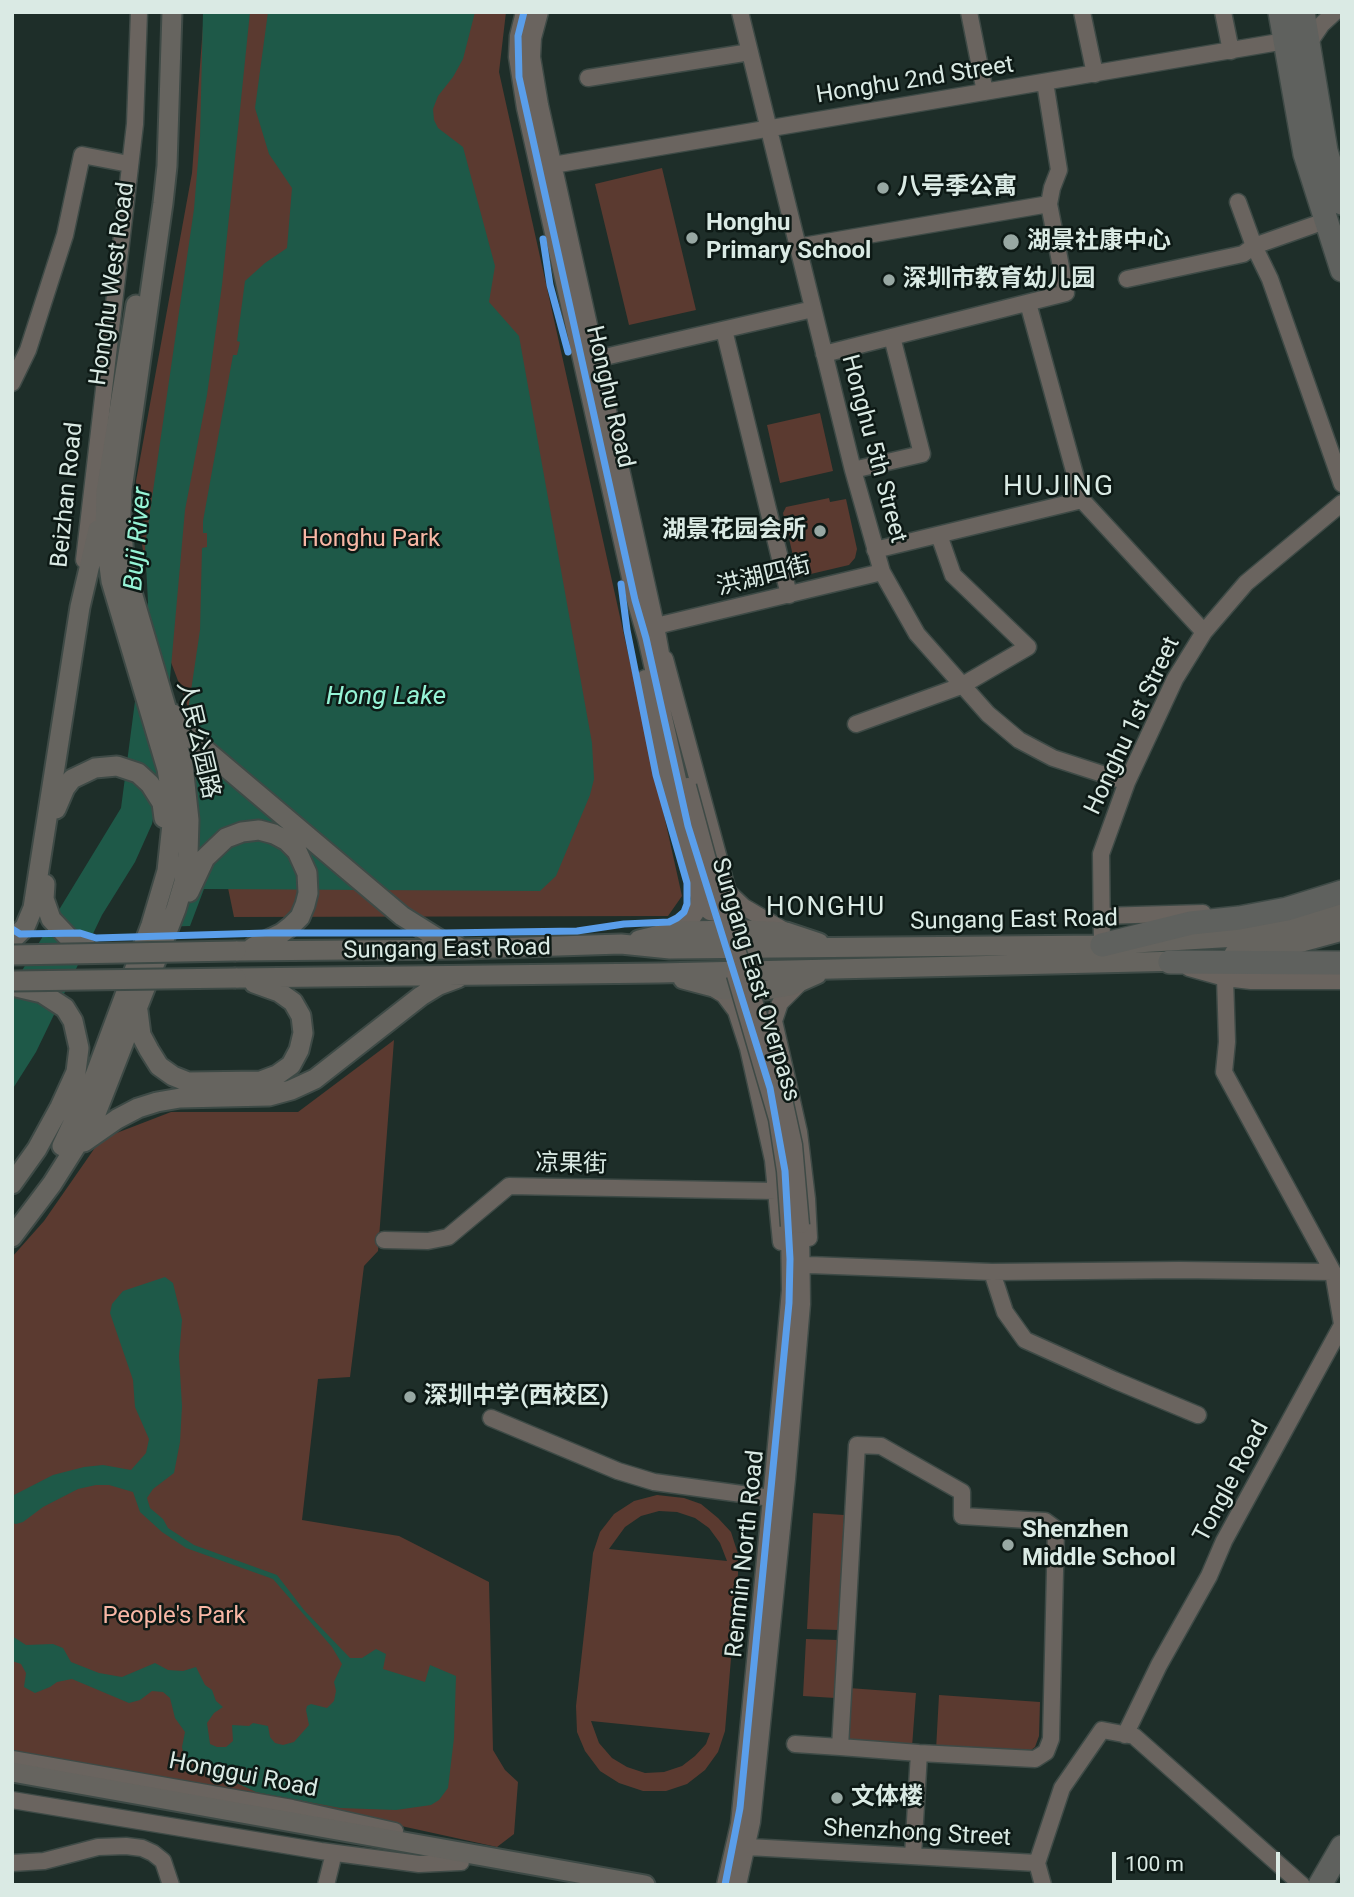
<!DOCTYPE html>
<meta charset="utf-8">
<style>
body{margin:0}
#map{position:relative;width:1354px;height:1897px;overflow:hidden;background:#1e2e29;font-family:Roboto,sans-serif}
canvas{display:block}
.frame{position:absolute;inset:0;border:14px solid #daeae4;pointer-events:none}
.scale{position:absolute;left:1112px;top:1852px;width:168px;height:32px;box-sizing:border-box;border:4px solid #daeae4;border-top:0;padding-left:9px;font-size:21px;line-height:24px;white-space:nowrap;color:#daeae4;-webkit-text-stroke:5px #0d1915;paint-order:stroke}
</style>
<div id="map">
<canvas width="1354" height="1897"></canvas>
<div class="frame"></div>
<div class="scale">100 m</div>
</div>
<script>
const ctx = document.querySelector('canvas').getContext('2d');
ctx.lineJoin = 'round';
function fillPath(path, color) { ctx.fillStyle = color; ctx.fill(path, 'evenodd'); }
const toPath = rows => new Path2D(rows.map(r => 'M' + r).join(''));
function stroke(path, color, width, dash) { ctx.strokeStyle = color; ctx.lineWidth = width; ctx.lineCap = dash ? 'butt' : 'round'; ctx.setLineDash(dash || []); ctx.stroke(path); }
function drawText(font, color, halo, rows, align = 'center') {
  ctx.font = font + ' Roboto,"Noto Sans SC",sans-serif'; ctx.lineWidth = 5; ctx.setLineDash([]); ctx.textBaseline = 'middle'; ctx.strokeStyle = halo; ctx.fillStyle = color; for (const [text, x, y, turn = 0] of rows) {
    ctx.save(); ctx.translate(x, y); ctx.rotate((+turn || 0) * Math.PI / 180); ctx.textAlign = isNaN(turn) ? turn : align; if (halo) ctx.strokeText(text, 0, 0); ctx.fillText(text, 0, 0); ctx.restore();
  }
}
fillPath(toPath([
 [204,12,506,12,499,72,682,896,668,916,234,917,194,723,169,657,149,585,137,516,136,481,192,173],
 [662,168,696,310,629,325,595,184],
 [820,413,833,471,780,483,767,425],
 [829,498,830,502,846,499,857,549,855,558,849,565,798,577,783,513,786,507],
 [394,1040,378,1251,364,1266,350,1377,318,1379,302,1520,399,1536,489,1582,493,1750,505,1770,518,1782,514,1834,497,1847,278,1799,12,1753,12,1257,44,1221,101,1139,171,1112,298,1112],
 [657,1495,684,1498,701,1504,718,1518,731,1532,738,1554,738,1574,725,1731,718,1752,705,1770,687,1784,666,1791,643,1791,619,1783,600,1771,585,1751,577,1732,576,1706,593,1553,600,1532,614,1514,634,1501],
 [659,1511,677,1512,695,1518,709,1528,720,1543,727,1561,609,1549,625,1527,641,1516],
 [591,1721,710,1733,706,1744,695,1756,682,1766,664,1772,645,1773,627,1767,612,1758,599,1743],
 [813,1513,844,1515,838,1630,807,1629],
 [806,1639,838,1640,835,1698,803,1696],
 [849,1688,916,1693,912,1747,845,1742],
 [939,1695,1040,1702,1039,1736,1035,1747,1026,1754,936,1750]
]), '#5b3a30');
fillPath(toPath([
 [203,12,250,12,222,285,207,395,185,510,161,779,152,824,135,862,102,915,36,1052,12,1090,12,987,121,808,148,602,145,546,194,209,200,137],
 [268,12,475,12,463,59,453,77,438,96,433,109,434,120,438,128,463,147,495,266,489,302,519,336,592,743,594,779,590,795,556,876,540,891,204,889,190,926,156,927,200,630,202,548,207,547,207,533,203,533,203,521,233,355,237,355,240,342,237,341,245,281,265,263,287,248,292,188,269,154,255,108],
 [165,1277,173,1283,182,1320,179,1356,182,1406,180,1442,174,1473,153,1489,147,1498,150,1508,163,1519,168,1528,194,1545,277,1575,304,1610,350,1658,362,1658,376,1649,386,1654,383,1669,425,1682,430,1665,456,1676,454,1738,448,1788,439,1800,431,1805,396,1810,340,1808,256,1792,190,1761,184,1756,182,1747,185,1732,175,1718,170,1698,163,1692,152,1691,140,1700,129,1703,72,1679,57,1682,50,1687,35,1693,24,1687,26,1673,21,1664,12,1661,12,1636,26,1645,53,1644,63,1648,71,1662,99,1673,122,1677,155,1663,168,1670,183,1671,196,1667,205,1685,212,1690,216,1701,223,1707,214,1713,207,1723,210,1744,217,1747,226,1747,233,1741,232,1725,249,1726,253,1723,268,1726,270,1737,275,1743,283,1745,294,1742,309,1725,306,1710,307,1706,311,1704,327,1708,334,1701,336,1691,334,1682,342,1664,332,1647,273,1579,186,1548,162,1532,140,1512,133,1492,109,1485,96,1485,78,1489,43,1507,23,1522,16,1524,12,1523,12,1496,53,1475,84,1467,103,1465,131,1470,146,1453,149,1439,135,1407,133,1380,110,1313,112,1304,123,1291]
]), '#1e5948');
const minor = toPath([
 [524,12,518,36,517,57,525,108,635,600,646,638,680,788],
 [540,12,533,38,532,57,540,105,656,626,664,670],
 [740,12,853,470,882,572,917,634,988,714,1019,740,1053,758,1127,782],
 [969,12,985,92],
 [1082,12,1095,74],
 [1223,12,1231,51],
 [1309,43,1322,24,1335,12],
 [588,78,750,52],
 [553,165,1285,41],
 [1238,202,1254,246,1270,279,1342,484],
 [797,247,1049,204],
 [1127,279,1243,254,1254,246,1325,221],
 [1028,303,1082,500,1204,632],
 [724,330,789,595],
 [824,354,1066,293,1049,204,1052,188,1059,170,1045,82],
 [596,359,813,309],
 [12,383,28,350,65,235,82,155,129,164],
 [853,470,922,454,892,337],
 [875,550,1082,500],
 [84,560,135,124,139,12],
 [656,626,882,572],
 [665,659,728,892,744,907,785,931],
 [645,678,666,779,699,898,697,911,693,917,676,931],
 [856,724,961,686,1028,647,953,575,939,535],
 [699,898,702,906,710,912,717,913,723,911,729,898],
 [1101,916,1203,913],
 [1102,945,1101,854,1127,782,1175,679,1204,632,1246,583,1342,503],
 [1189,968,1225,978,1251,981,1342,981],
 [1225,978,1227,1042,1224,1072,1333,1272,1342,1324],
 [800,983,780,1003,774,1021,799,1132,807,1199,809,1238],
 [711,987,724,995,736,1011,748,1048,773,1160,781,1242],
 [384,1240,428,1241,448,1237,509,1186,776,1191],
 [809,1265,992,1272,1179,1270,1333,1272],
 [992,1272,1005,1312,1025,1340,1114,1380,1198,1415],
 [491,1418,618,1471,654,1482,771,1498],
 [1125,1735,1159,1665,1209,1576,1224,1541,1342,1325],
 [795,1744,840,1747,919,1753,1035,1759,1046,1752,1051,1739,1056,1529,1045,1521,962,1516,962,1492,881,1446,857,1445,840,1747],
 [12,1759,292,1808,395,1831],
 [12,1800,321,1851,419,1864,461,1862],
 [748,1847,1037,1863,1062,1788,1102,1730,1134,1736,1302,1885],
 [913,1856,919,1753],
 [12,1863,44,1861,98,1847,126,1846,142,1848,153,1853,163,1861,171,1885],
 [1037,1863,1043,1885],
 [326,1885,332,1861],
 [725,1885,739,1824,773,1478,790,1290,789,1226],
 [738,1885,752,1822,787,1479,802,1304,801,1225]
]);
const major = toPath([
 [173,714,196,742,402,916,442,941,457,946],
 [56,809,65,788,72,779,95,768,117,766,138,773,150,784,162,803,164,818],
 [45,884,44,899,51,919,69,938,95,953],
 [189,892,205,858,226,838,242,832,259,830,274,834,287,841,297,851,307,873,308,893,305,905,300,917,291,926,282,933,253,947],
 [12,940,25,927,33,908,80,607,98,530],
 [639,940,676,931,746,930,786,932,819,943],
 [236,951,464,949,621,944,670,949,1102,945,1237,937,1302,925,1342,912],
 [1234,954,1276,949,1342,931],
 [236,978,659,973,1183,961],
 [683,979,725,990,766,990,790,986,817,974],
 [12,986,42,993,65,1008,73,1021,79,1048,76,1072,60,1107,37,1149,12,1184],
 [138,1011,141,1035,149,1050,159,1066,173,1076,188,1082,261,1081,277,1075,291,1065,299,1050,303,1033,301,1016,293,1002,279,992,254,983],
 [84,1142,117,1119,138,1108,157,1102,180,1098,269,1096,291,1090,315,1079,421,996,439,985,458,978],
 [62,1146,94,1078,151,925,167,871,172,824,172,801,167,769,111,581,105,536,106,492,136,305],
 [12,1237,52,1184,95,1116,176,909,184,882,188,855,189,820,183,765,131,589,124,560,121,514,122,490,163,203,167,166,172,12],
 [12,1772,645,1885]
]);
const highway = toPath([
 [1280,12,1305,154,1342,270],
 [1303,12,1326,151,1342,203],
 [1102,945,1191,923,1239,918,1287,909,1342,892],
 [1170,962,1342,963],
 [1320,1885,1342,1847]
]);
stroke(minor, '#3e4a46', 19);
stroke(major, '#3e4a46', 23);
stroke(highway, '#3e4a46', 26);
stroke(minor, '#6a645f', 16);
stroke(major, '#66645f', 19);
stroke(highway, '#5f615e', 23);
const minorBridge = toPath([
 [688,786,711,871,779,1076,794,1145,801,1225],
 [735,975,777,1119,785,1171,789,1226]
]);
const majorBridge = toPath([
 [12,955,236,951],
 [12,981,236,978]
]);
stroke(minorBridge, '#3e4a46', 19, []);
stroke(majorBridge, '#3e4a46', 23, []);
stroke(minorBridge, '#6a645f', 16);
stroke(majorBridge, '#66645f', 19);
stroke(toPath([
 [524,12,518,36,519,77,635,600,646,638,688,826,770,1088,785,1171,790,1259,789,1303,740,1808,725,1885],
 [543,239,550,285,568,352],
 [12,929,20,934,80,933,96,938,266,933,443,933,577,931,624,924,669,922,677,918,684,912,687,904,687,883,656,775,627,630,621,584]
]), '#5a9eea', 7);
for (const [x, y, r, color] of [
 [883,188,7,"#98a8a3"],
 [692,238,7,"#98a8a3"],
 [1011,242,9,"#98a8a3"],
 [889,280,7,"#98a8a3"],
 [820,531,7,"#98a8a3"],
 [410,1397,7,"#98a8a3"],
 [1008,1545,7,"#98a8a3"],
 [837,1798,7,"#98a8a3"]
]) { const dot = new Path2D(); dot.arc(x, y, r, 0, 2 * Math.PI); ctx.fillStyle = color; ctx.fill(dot); stroke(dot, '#0d1915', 2.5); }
drawText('24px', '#daeae4', '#0d1915', [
 ["Honghu 2nd Street",915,81,-9],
 ["Honghu West Road",113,284,-82],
 ["Honghu Road",609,397,77],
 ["Honghu 5th Street",873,449,75],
 ["Beizhan Road",68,495,-84],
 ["洪湖四街",764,577,-14],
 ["Honghu 1st Street",1133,726,-65],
 ["人民公园路",197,740,77],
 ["Sungang East Road",1014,921,-1],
 ["Sungang East Road",447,950,-1],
 ["Sungang East Overpass",755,980,73],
 ["凉果街",571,1165,1],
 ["Tongle Road",1232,1482,-62],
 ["Renmin North Road",746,1554,-84],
 ["Honggui Road",243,1776,11],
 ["Shenzhong Street",917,1834,3]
]);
drawText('bold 24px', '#daeae4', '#0d1915', [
 ["八号季公寓",897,188],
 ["Honghu",706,224],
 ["Primary School",706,252],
 ["湖景社康中心",1027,242],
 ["深圳市教育幼儿园",903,280],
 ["湖景花园会所",806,531,"right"],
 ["深圳中学(西校区)",424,1397],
 ["Shenzhen",1022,1531],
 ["Middle School",1022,1559],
 ["文体楼",851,1798]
], 'left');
drawText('24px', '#f8b7a5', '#0d1915', [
 ["Honghu Park",371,540],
 ["People's Park",174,1617]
]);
drawText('italic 26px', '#96f4d6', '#0d1915', [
 ["Buji River",139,539,-85],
 ["Hong Lake",386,697]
]);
ctx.letterSpacing = '2px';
drawText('26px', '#daeae4', '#0d1915', [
 ["HONGHU",826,908]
]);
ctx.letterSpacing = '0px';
ctx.letterSpacing = '2px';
drawText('28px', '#daeae4', '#0d1915', [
 ["HUJING",1059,488]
]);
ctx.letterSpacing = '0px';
</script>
